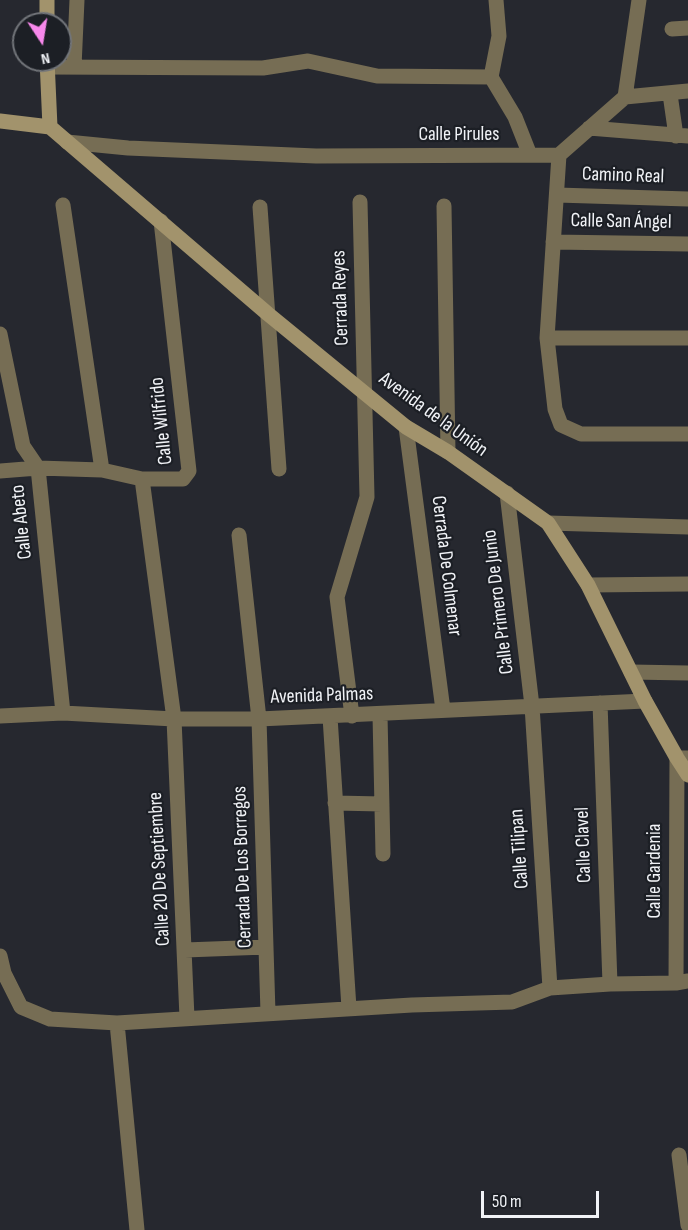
<!DOCTYPE html>
<meta charset="utf-8">
<style>
body{margin:0}
#map{position:relative;width:688px;height:1230px;overflow:hidden;background:#26282f;font-family:"Sofia Sans Condensed",sans-serif}
canvas{display:block}
.north{position:absolute;left:12px;top:12px;width:60px;height:60px;box-sizing:border-box;background:#1c1f25;border:2px solid #717479;border-radius:50%;rotate:168deg;font-size:16px;font-weight:700;line-height:24px;text-align:center;color:#f1f3f7}
.north::after{content:'';display:block;margin:auto;width:21px;height:27px;background:#f788eb;clip-path:polygon(50% 0,100% 100%,50% 72%,0 100%)}
.scale{position:absolute;left:481px;top:1191px;width:118px;height:27px;box-sizing:border-box;border:3px solid #f1f3f7;border-top:0;padding-left:8px;font-size:18px;line-height:21px;white-space:nowrap;color:#f1f3f7;-webkit-text-stroke:4px #1c1f25;paint-order:stroke}
</style>
<div id="map">
<canvas width="688" height="1230"></canvas>
<div class="north">N</div>
<div class="scale">50 m</div>
</div>
<script>
const ctx = document.querySelector('canvas').getContext('2d');
ctx.lineJoin = 'round';
const toPath = rows => new Path2D(rows.map(r => 'M' + r).join(''));
function stroke(path, color, width, dash) { ctx.strokeStyle = color; ctx.lineWidth = width; ctx.lineCap = dash ? 'butt' : 'round'; ctx.setLineDash(dash || []); ctx.stroke(path); }
function drawText(font, color, halo, rows, align = 'center') {
  ctx.font = font + ' "Sofia Sans Condensed",sans-serif'; ctx.lineWidth = 4.5; ctx.setLineDash([]); ctx.textBaseline = 'middle'; ctx.strokeStyle = halo; ctx.fillStyle = color; for (const [text, x, y, turn = 0] of rows) {
    ctx.save(); ctx.translate(x, y); ctx.rotate((+turn || 0) * Math.PI / 180); ctx.textAlign = isNaN(turn) ? turn : align; if (halo) ctx.strokeText(text, 0, 0); ctx.fillText(text, 0, 0); ctx.restore();
  }
}
stroke(toPath([
 [496,0,499,36,491,77,515,117,530,155],
 [672,29,688,28],
 [47,67,263,68,308,61,377,76,491,77],
 [74,67,77,0],
 [670,94,676,136],
 [625,97,639,0],
 [589,128,688,136],
 [67,142,128,148,316,156,559,155],
 [559,155,547,338,555,409,561,425,581,434,688,434],
 [559,155,625,97,688,91],
 [557,195,688,199],
 [63,205,102,470,142,479,183,479,189,471,161,221],
 [444,206,448,452],
 [260,207,279,469],
 [553,242,688,244],
 [0,334,23,446,38,468,63,713],
 [547,338,688,338],
 [406,427,443,710],
 [0,471,38,468,102,470],
 [142,479,174,719,187,1018],
 [507,493,532,706,550,988],
 [548,523,688,527],
 [239,535,259,719,268,1013],
 [588,585,688,584],
 [631,672,688,673],
 [600,703,610,984],
 [380,715,383,854],
 [0,716,63,713,174,719,259,719,645,701],
 [352,716,337,597,367,497,360,202],
 [330,717,349,1008],
 [335,803,382,804],
 [185,950,266,947],
 [0,956,4,973,21,1007,50,1019,117,1023,412,1005,512,1002,550,988,610,984,676,983,688,981],
 [676,983,677,758,688,758],
 [117,1023,137,1230],
 [679,1155,688,1225]
]), '#766d54', 15);
stroke(toPath([
 [47,24,47,0],
 [47,60,50,127],
 [0,121,50,127],
 [50,127,268,314,406,427,448,452,548,523,588,585,645,701,677,758,688,775]
]), '#a2936c', 15);
drawText('20px', '#f1f3f7', '#1c1f25', [
 ["Calle Pirules",459,135],
 ["Camino Real",623,176,2],
 ["Calle San Ángel",621,222,1],
 ["Cerrada Reyes",341,298,-92],
 ["Avenida de la Unión",433,415,36],
 ["Calle Wilfrido",162,421,-96],
 ["Calle Abeto",22,522,-96],
 ["Cerrada De Colmenar",446,566,83],
 ["Calle Primero De Junio",499,602,-97],
 ["Avenida Palmas",322,696,-2],
 ["Calle Clavel",584,845,-92],
 ["Calle Tilipan",520,849,-94],
 ["Cerrada De Los Borregos",243,867,-92],
 ["Calle 20 De Septiembre",160,869,-93],
 ["Calle Gardenia",655,871,-90]
]);
</script>
